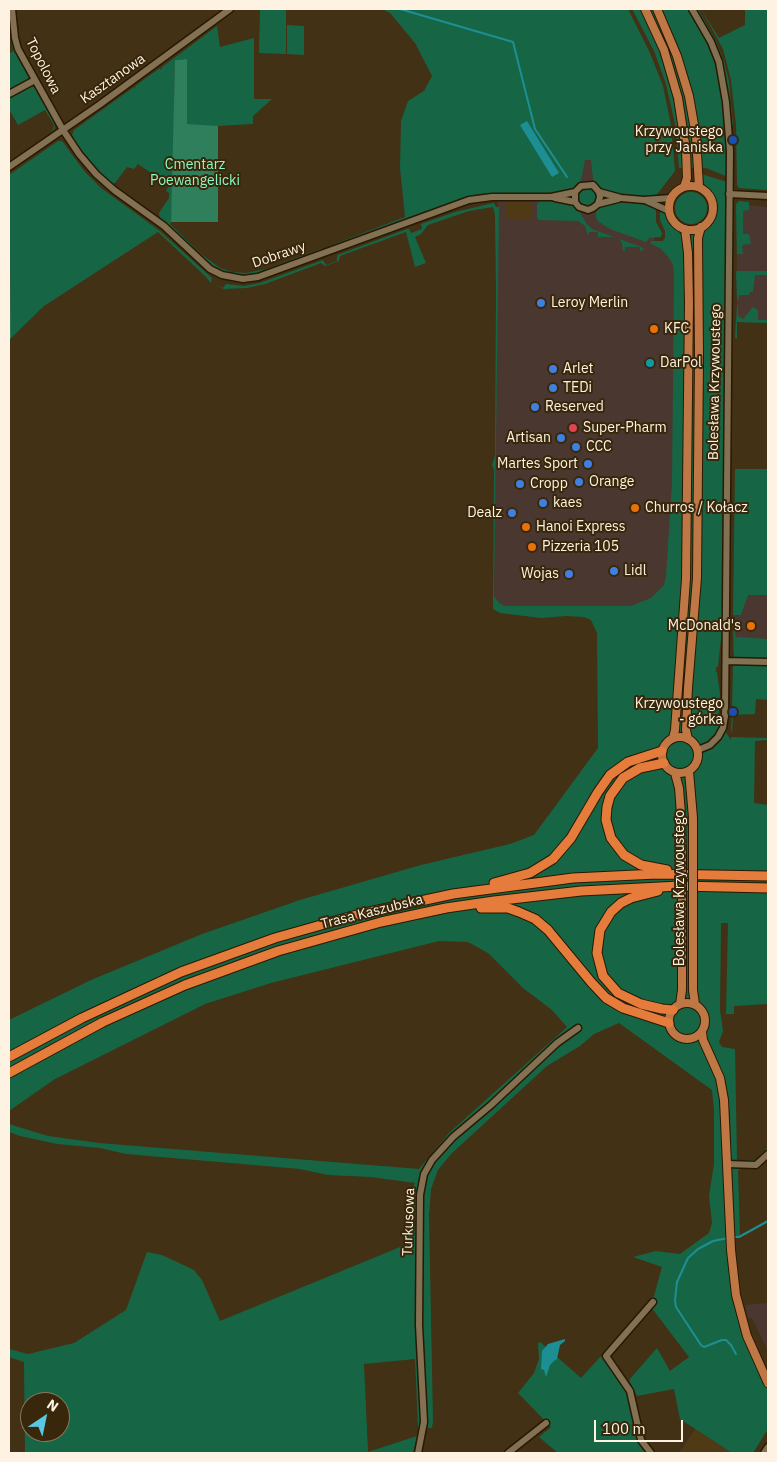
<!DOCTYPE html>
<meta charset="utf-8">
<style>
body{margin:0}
#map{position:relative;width:777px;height:1462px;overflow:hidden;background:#423115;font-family:"IBM Plex Sans",sans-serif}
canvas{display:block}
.frame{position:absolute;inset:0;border:10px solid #fef3e2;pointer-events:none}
.north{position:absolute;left:20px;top:1392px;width:50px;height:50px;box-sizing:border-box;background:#38270a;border:1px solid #877960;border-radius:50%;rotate:34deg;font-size:14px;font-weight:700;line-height:20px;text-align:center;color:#fef3e2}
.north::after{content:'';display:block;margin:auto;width:18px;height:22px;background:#59c8e4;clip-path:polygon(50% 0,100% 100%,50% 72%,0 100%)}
.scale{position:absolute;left:594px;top:1420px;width:89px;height:22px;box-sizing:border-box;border:2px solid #fef3e2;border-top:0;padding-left:6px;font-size:15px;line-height:18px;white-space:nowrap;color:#fef3e2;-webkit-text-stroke:4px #38270a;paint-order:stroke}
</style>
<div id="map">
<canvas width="777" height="1462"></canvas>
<div class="frame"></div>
<div class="north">N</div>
<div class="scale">100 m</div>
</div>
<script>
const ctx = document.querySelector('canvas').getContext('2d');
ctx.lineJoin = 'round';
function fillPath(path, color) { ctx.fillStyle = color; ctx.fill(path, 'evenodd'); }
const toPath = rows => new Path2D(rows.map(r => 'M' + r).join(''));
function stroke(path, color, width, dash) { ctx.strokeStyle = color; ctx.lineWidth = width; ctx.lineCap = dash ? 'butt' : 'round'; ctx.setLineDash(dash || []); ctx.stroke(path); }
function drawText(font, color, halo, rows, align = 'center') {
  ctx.font = font + ' "IBM Plex Sans",sans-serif'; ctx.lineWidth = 4; ctx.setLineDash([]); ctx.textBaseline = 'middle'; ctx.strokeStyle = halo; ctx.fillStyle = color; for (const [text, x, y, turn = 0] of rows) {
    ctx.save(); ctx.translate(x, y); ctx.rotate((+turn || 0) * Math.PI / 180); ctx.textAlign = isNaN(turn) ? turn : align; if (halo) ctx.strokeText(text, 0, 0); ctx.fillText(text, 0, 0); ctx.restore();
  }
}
fillPath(toPath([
 [584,160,591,160,658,192,655,197,654,241,676,257,675,610,494,608,498,188],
 [737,204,768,207,768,323,737,322],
 [734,591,768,593,768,659,733,654],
 [768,1303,768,1351,752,1318,748,1318,745,1305]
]), '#4a3730');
fillPath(toPath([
 [508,200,530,201,532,204,532,218,530,220,505,218,505,206],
 [695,1429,732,1453,679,1453]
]), '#503a16');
fillPath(toPath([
 [260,9,286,9,286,54,259,53],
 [382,9,628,9,650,53,663,86,671,125,675,171,655,197,615,194,601,190,595,183,593,178,591,160,585,160,581,180,573,189,553,193,500,193,481,195,441,207,334,246,329,246,405,217,400,168,401,121,408,101,424,91,432,76,415,43,390,13],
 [632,9,641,9,655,39,664,62,677,110,683,168,679,168,675,124,666,84,654,51],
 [649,9,653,9,665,34,679,73,691,126,694,168,690,168,687,127,679,85,667,49],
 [661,9,689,9,709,44,716,63,721,86,726,131,726,176,706,168,701,168,697,117,689,82,677,44],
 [696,9,698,9,716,41,724,61,729,81,733,125,732,125,727,85,719,52],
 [701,9,719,38,745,25,745,9,768,9,768,190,739,188,737,185,736,125,731,80,723,49],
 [287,25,304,26,304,55,287,54],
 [217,26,220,47,254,38,254,99,272,99,253,116,253,124,218,126,173,186,171,222,170,224,201,254,220,268,232,272,246,273,266,269,323,248,320,251,258,274,244,276,229,274,212,266,160,219,159,213,169,198,169,193,166,191,169,185,138,164,134,169,127,167,115,183,111,184,92,166,72,140,74,138,72,135,74,130,134,87,136,88,135,86,160,68,161,70,162,67],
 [187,59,174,124,175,60],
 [12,45,14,46,30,76,25,82,9,91,9,54,13,51],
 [30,86,37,88,54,120,53,121,55,126,54,130,46,136,52,132,54,125,45,110,18,125,9,109,9,97],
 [58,141,62,141,85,172,101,188,160,231,212,278,211,283,223,288,226,284,244,286,260,283,323,260,326,265,337,261,337,255,407,229,409,229,411,233,414,232,422,229,421,224,455,212,489,204,494,203,496,207,499,207,494,596,498,602,504,606,631,606,651,598,664,585,666,576,672,484,674,276,673,265,669,258,661,249,650,243,652,241,663,241,665,238,665,231,660,220,660,208,664,211,670,223,682,236,685,270,683,578,674,688,681,688,690,579,693,303,691,235,694,235,696,303,692,688,701,578,703,303,702,238,704,231,715,218,717,208,714,195,704,184,701,174,727,182,723,639,721,639,718,667,716,667,716,672,717,672,720,694,718,721,731,740,731,737,768,738,768,740,755,741,754,803,768,805,768,1004,734,1006,734,1014,726,1014,728,923,721,923,720,1010,723,1031,719,1042,722,1047,735,1049,737,1160,756,1160,768,1147,767,1153,756,1162,733,1161,731,1159,730,1111,722,1111,727,1237,725,1238,727,1238,733,1299,746,1343,768,1389,768,1429,753,1453,732,1453,680,1419,674,1389,637,1396,629,1380,657,1348,670,1371,689,1357,651,1307,654,1303,651,1300,654,1296,662,1267,633,1257,656,1251,680,1254,709,1233,712,1223,709,1196,714,1164,714,1111,712,1090,619,1023,594,1034,580,1046,547,1066,451,1154,438,1170,431,1189,429,1215,433,1421,432,1428,418,1427,415,1359,364,1364,368,1452,417,1436,413,1453,25,1453,24,1362,9,1357,9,1349,28,1354,74,1343,126,1310,147,1252,162,1255,194,1270,202,1280,220,1321,410,1243,405,1223,405,1205,415,1183,371,1177,328,1175,300,1169,126,1154,100,1148,57,1144,20,1136,9,1132,9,1124,48,1136,99,1143,419,1169,449,1133,567,1027,552,1010,523,988,488,953,468,942,439,941,271,983,205,1004,55,1079,9,1111,9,1020,91,980,202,934,300,900,421,865,510,844,534,835,598,748,597,633,591,620,584,617,566,616,541,618,500,613,493,609,494,470,492,465,495,455,496,292,495,215,493,207,469,211,428,225,421,234,415,237,426,263,415,267,406,232,340,256,339,261,325,266,321,263,265,284,247,288,224,289,211,283,204,275,158,232,44,306,9,340,11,338,9,175],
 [30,1402,60,1402,60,1432,30,1432],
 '578 197a9 9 0 1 1 18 0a9 9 0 1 1-18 0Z',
 '675 208a16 16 0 1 1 32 0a16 16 0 1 1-32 0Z',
 [542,200,570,203,580,212,586,223,592,229,644,248,642,251,640,251,640,247,625,247,625,251,623,251,622,243,619,239,613,237,598,237,598,232,589,232,588,236,585,226,578,221,539,220,537,217,537,205,539,201],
 [739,201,749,202,749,210,743,211,743,234,749,234,751,244,742,245,743,254,737,254,737,264,736,204],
 [626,202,654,206,656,210,656,222,662,233,661,237,649,238,646,242,610,229,599,222,596,218,596,212,600,207,607,203],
 [736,271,768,271,768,275,755,275,753,292,750,292,749,295,739,295,738,300,737,300],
 [737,305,738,305,738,316,743,319,753,307,758,310,758,320,768,320,768,323,737,322,737,338,735,338],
 [735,469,768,469,768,595,748,595,741,615,733,615],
 [733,625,738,625,740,628,735,631,736,638,739,637,768,639,768,660,734,659],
 [733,664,768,665,768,700,756,699,755,714,733,715,732,734,731,729,732,715,734,714,732,710],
 [733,1167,738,1167,740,1169,738,1171,740,1236,736,1236,734,1233,732,1168],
 [540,1342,581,1378,601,1356,606,1360,625,1384,648,1453,558,1453,539,1437,551,1427,518,1393,534,1373,539,1359,538,1343]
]), '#166646');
fillPath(toPath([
 [187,59,187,124,218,126,218,222,171,222,175,60],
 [9,175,11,338,9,340]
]), '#2f7e5c');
fillPath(toPath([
 [527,121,559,173,552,177,520,125],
 [565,1339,565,1341,560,1345,557,1359,554,1361,550,1365,546,1377,544,1370,541,1369,542,1351,548,1344]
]), '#1d8f94');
stroke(toPath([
 [400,9,513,42,535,129,567,177],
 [733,1237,739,1237,768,1221],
 [728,1238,713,1241,698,1249,688,1258,677,1282,675,1300,676,1307,701,1345,704,1347,722,1340,726,1340,731,1345,736,1354]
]), '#1d8f94', 2);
const minor = toPath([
 [12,9,15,38,18,49,63,130,79,154,96,174,114,190,164,226,210,269,222,275,243,279,258,277,469,200,492,197,551,197,575,192],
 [692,9,711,42,719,62,726,102,730,151,725,716,723,728,718,737,710,745,698,750],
 [9,94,35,80],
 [9,167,99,105,230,9],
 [599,192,621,198,644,200,671,198],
 [729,194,768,196],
 [555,198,575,202,579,207,588,210,593,208,598,204,600,197,599,192,593,185,581,186,575,192,575,202],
 [647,201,669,211],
 [598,204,618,199],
 [726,661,768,662],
 [727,1164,756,1165,768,1154],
 [418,1453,424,1422,419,1325,420,1195,424,1174,432,1160,453,1137,491,1105,557,1043,578,1028],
 [508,1453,546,1423],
 [651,1453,641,1440,630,1391,606,1356,653,1302],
 [764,1453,768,1447]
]);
const major = toPath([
 [645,9,664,50,678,98,686,150,687,178,684,187],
 [657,9,677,56,689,96,696,136,699,187],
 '669 208a22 22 0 1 1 44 0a22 22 0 1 1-44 0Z',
 '662 755a18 18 0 1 1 36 0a18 18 0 1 1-36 0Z',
 [673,738,675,730,686,579,689,303,688,253,685,229],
 [688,739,686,730,688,688,697,578,699,358,698,238,701,227],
 [689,771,693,818,693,858],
 [675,773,679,788,681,814,682,858],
 [693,904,693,990,695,1004],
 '669 1021a18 18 0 1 1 36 0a18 18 0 1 1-36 0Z',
 [680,1004,682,990,682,904],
 [702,1032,703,1040,720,1078,724,1100,731,1250,736,1295,747,1336,768,1383]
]);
const highway = toPath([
 [664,763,640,768,623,778,610,796,607,807,606,820,611,838,624,855,641,865,667,870],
 [494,883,530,873,553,859,571,838,598,792,610,775,628,762,662,751],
 [658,891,631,898,621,903,611,912,600,930,597,953,603,976,618,993,641,1004,662,1009,673,1010],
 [481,908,508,908,519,912,535,919,548,930,591,982,606,998,623,1008,669,1023],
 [9,1057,82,1018,181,972,275,938,360,914,453,894,573,878,657,874,768,876],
 [9,1073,103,1022,185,985,278,951,381,922,446,908,494,901,581,891,680,886,768,888]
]);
stroke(minor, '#281900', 9);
stroke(major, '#281900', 10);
stroke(highway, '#281900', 11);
stroke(minor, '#847153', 6);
stroke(major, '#bf7845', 8);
stroke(highway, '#e67c3c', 9);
const majorBridge = toPath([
 [693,858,693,904],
 [682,904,682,858]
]);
stroke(majorBridge, '#281900', 10, []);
stroke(majorBridge, '#bf7845', 8);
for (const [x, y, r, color] of [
 [733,140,5,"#1a4fb4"],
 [541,303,5,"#3f7fe0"],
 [654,329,5,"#e8710a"],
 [650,363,5,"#0f9aa8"],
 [553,369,5,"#3f7fe0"],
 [553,388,5,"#3f7fe0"],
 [535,407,5,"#3f7fe0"],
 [573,428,5,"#e0444e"],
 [561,438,5,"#3f7fe0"],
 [576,447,5,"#3f7fe0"],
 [588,464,5,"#3f7fe0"],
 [579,482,5,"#3f7fe0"],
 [520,484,5,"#3f7fe0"],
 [543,503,5,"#3f7fe0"],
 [635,508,5,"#e8710a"],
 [512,513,5,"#3f7fe0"],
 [526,527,5,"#e8710a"],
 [532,547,5,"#e8710a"],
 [614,571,5,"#3f7fe0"],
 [569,574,5,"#3f7fe0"],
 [751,626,5,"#e8710a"],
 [733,712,5,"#1a4fb4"]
]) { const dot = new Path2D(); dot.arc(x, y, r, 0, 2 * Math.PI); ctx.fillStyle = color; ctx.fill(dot); stroke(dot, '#38270a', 2); }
drawText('14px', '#fef3e2', '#38270a', [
 ["Topolowa",43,66,63],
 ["Kasztanowa",113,79,-35],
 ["Dobrawy",279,255,-19],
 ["Bolesława Krzywoustego",715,382,-89],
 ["Bolesława Krzywoustego",680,888,-90],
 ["Trasa Kaszubska",372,912,-14],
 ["Turkusowa",409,1222,-88]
]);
drawText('14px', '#fef3e2', '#38270a', [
 ["Krzywoustego",723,132,"right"],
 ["przy Janiska",723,148,"right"],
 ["Leroy Merlin",551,303],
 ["KFC",664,329],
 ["DarPol",660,363],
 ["Arlet",563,369],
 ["TEDi",563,388],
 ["Reserved",545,407],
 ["Super-Pharm",583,428],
 ["Artisan",551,438,"right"],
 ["CCC",586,447],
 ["Martes Sport",578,464,"right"],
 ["Orange",589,482],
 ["Cropp",530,484],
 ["kaes",553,503],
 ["Churros / Kołacz",645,508],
 ["Dealz",502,513,"right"],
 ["Hanoi Express",536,527],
 ["Pizzeria 105",542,547],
 ["Lidl",624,571],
 ["Wojas",559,574,"right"],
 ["McDonald's",741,626,"right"],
 ["Krzywoustego",723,704,"right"],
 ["- górka",723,720,"right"]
], 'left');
drawText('14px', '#8bf7c3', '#38270a', [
 ["Cmentarz",195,165],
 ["Poewangelicki",195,181]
]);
</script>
